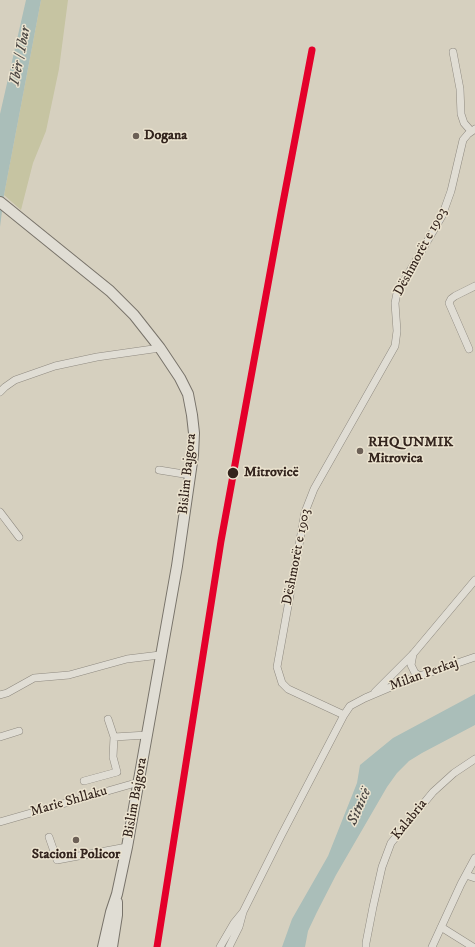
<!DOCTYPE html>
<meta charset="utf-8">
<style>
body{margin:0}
canvas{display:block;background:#d6d0bf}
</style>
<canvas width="475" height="947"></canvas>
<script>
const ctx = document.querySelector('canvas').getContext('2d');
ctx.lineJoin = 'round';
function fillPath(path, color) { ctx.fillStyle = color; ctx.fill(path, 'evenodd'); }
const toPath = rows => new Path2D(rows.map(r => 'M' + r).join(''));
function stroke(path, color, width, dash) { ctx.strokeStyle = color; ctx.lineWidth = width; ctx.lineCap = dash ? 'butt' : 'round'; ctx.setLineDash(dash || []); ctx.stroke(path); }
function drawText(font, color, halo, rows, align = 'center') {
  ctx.font = font + ' "IM FELL DW Pica",serif'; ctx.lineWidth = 3; ctx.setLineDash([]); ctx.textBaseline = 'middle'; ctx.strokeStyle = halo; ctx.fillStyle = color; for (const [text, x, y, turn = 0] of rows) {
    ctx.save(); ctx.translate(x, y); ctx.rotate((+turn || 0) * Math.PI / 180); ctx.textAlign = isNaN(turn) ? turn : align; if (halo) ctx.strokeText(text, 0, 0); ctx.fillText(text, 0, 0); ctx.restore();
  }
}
fillPath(toPath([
 [41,0,68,0,59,69,46,131,33,163,21,210,4,195]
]), '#c6c4a2');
fillPath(toPath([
 [26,0,41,0,4,195,0,227,0,114],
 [475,694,475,725,422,753,409,761,397,773,387,787,336,875,317,912,308,931,305,947,282,947,292,919,328,856,357,783,360,765,393,738]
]), '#aabeb9');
const street = toPath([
 [453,52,460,89,461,114,464,123,471,131],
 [469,349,449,303,451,299,455,296,475,286],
 [0,392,5,387,15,380,55,366,97,357,160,348],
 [159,470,190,475],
 [0,512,19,537],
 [413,654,411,665,415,673,420,676],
 [375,692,413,654,475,580],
 [0,695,7,693,34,678,69,675,127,659,160,655],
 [344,715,288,689,282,683,277,667,305,512,314,489,395,346,397,331,395,303,397,293,442,216,451,191,463,140,468,134,475,129],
 [108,719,114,737,147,735],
 [0,737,19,731],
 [84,781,117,772,113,757,114,737],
 [0,822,139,782],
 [49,837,57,860,127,847],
 [466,875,475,878],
 [441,927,473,947],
 [220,947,234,923,243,912],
 [229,947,239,927,243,912,281,836,344,715,350,706,365,698,405,681,475,657],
 [366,947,366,943,373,907,382,867,391,843,433,792,454,773,475,759],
 [432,947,461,884,475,858]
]);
const secondary = toPath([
 [0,202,110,291,134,315,160,348,180,378,188,394,192,415,194,433,193,455,177,566,127,847,117,894,111,912,103,947],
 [112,947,117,915,117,902]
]);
stroke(street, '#8f8a80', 8);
stroke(secondary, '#78736a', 12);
stroke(street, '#e0ddd4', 7);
stroke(secondary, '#e0ddd4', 10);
stroke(toPath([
 [157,947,221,541,281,213,312,50]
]), '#e4002b', 7);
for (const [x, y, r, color] of [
 [136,136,4,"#6c6056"],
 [360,451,4,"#6c6056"],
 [233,473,6,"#33241d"],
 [76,840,4,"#6c6056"]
]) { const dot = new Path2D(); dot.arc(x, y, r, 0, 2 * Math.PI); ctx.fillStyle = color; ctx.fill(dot); stroke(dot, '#ebe3cf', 1.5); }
drawText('bold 14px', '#33241d', '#ebe3cf', [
 ["Dogana",144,136],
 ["RHQ UNMIK",368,443],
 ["Mitrovica",368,459],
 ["Stacioni Policor",76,855,"center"]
], 'left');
drawText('14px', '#33241d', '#ebe3cf', [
 ["Dëshmorët e 1903",421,252,-62],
 ["Bislim Bajgora",188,474,-84],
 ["Dëshmorët e 1903",297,557,-79],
 ["Milan Perkaj",424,675,-20],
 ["Bislim Bajgora",136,798,-80],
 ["Marie Shllaku",69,802,-16],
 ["Kalabria",410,820,-51]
]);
drawText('bold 14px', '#33241d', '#ebe3cf', [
 ["Mitrovicë",244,473]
], 'left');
drawText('italic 15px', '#4c4844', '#ebe3cf', [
 ["Ibër / Ibar",21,56,-79],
 ["Sitnicë",360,807,-67]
]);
</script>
